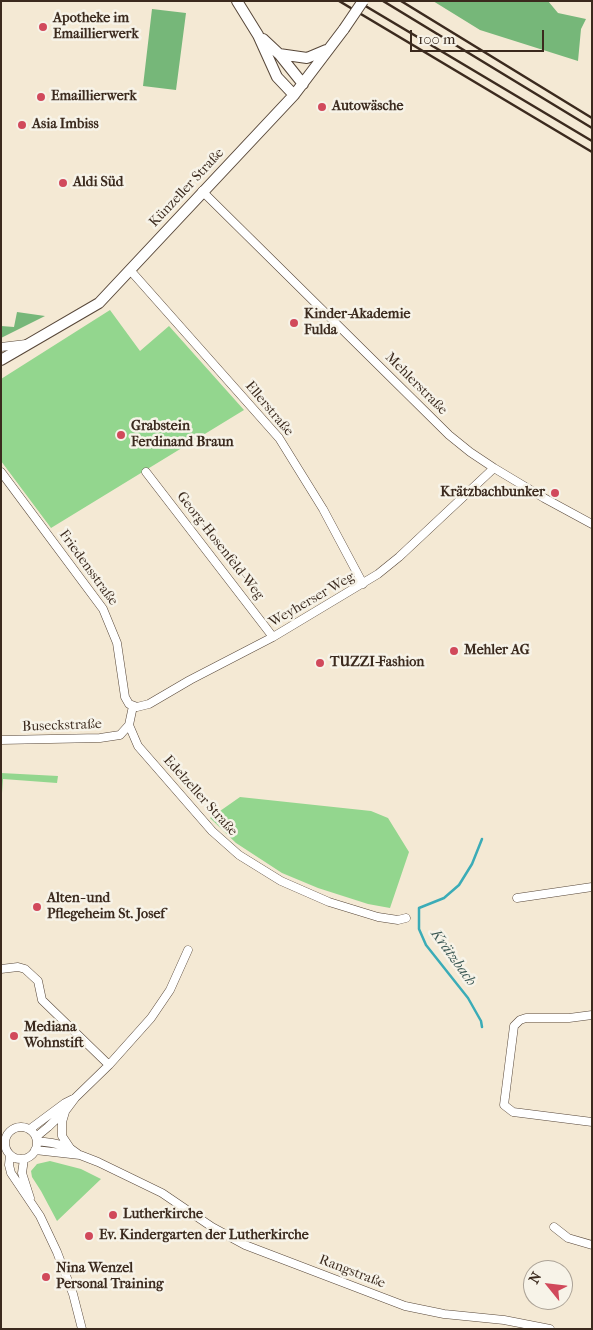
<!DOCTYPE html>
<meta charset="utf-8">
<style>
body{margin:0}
#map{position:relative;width:593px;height:1330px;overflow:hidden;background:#f4e9d4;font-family:"IM FELL French Canon",serif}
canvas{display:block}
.frame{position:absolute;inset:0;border:2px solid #3b2a1e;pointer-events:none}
.north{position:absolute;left:523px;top:1260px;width:50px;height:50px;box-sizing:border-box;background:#f7f3e8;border:1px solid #aca397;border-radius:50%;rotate:299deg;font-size:14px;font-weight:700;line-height:20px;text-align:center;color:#3b2a1e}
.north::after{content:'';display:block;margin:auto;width:18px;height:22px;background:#d1495b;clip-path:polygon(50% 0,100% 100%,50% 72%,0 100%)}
.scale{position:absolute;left:410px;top:30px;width:134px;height:22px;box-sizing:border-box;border:2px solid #3b2a1e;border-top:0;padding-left:6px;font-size:15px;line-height:18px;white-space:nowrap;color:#3b2a1e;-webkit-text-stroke:4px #f7f3e8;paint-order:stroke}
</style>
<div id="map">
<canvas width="593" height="1330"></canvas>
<div class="frame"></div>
<div class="north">N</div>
<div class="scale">100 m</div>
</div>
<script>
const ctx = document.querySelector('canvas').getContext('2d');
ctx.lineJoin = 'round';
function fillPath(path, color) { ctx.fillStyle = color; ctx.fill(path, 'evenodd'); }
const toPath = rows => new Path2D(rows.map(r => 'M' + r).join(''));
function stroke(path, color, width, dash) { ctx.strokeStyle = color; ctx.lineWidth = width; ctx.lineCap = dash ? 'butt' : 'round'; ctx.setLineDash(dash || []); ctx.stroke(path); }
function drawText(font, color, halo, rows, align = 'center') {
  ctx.font = font + ' "IM FELL French Canon",serif'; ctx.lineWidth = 5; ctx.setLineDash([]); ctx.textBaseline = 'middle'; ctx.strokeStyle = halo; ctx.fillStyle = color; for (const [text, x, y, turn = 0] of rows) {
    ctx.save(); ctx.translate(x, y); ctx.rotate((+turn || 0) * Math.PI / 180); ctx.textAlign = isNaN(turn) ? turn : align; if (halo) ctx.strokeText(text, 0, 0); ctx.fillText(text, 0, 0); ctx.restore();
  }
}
fillPath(toPath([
 [110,310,140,351,169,326,244,410,51,528,1,461,1,379],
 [1,773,58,776,57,783,3,779,1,807],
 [240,797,371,811,388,818,409,852,390,908,368,904,318,888,282,873,236,843,210,818],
 [50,1161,81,1169,101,1179,57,1221,41,1191,32,1177,31,1171,37,1164]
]), '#93d68e');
fillPath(toPath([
 [433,1,548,1,558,13,586,19,581,29,578,61,480,30],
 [152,9,186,13,176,90,143,86],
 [17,312,45,316,1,338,1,326,14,327]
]), '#76b779');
stroke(toPath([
 [482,1027,481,1021,468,998,426,945,419,929,419,908,444,898,459,885,472,864,482,839]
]), '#3bacb7', 2.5);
const street = toPath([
 [202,191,449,435,470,452,494,468,544,498,592,524],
 [130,270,279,438,323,509,363,584],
 [1,347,26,344],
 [1,472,103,609,117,643,125,697,129,704,137,707,149,704,190,680,273,637,378,574,399,557,494,468],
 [146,472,273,637],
 [129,725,138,746,212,831,239,855,281,881,329,902,378,917,398,920,406,918],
 [1,740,100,738,120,735,129,725,133,706],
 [517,898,592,887],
 [1,969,18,967,25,969,38,981,42,1000,109,1065],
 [592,1015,569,1018,526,1018,520,1020,514,1026,504,1105,513,1112,592,1122],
 [65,1112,62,1122,62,1136,70,1148],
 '5 1143a16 16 0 1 1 32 0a16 16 0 1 1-32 0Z',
 [30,1129,65,1103,73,1099],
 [36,1137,48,1127,66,1110,75,1098,109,1065,151,1018,170,990,188,950],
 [37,1141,52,1143,61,1145,71,1149,78,1154],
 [35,1150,80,1155,98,1162,162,1193,212,1227,245,1245,405,1306,444,1314,504,1320,550,1329],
 [10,1155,9,1165,11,1173,40,1216,57,1252,73,1294,82,1329],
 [24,1159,22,1173,30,1198],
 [554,1227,568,1238,592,1245]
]);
const secondary = toPath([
 [237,1,258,35,277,77,294,95],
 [263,39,279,54,303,84],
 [279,54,307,58,326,50],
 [1,360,99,303,294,95,344,29]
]);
stroke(street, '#574739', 9);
stroke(secondary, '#574739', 12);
stroke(street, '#fff', 8);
stroke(secondary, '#fff', 10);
stroke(toPath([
 [339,1,592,152],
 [357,1,592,141],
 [383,1,592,128],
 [401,1,592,118]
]), '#3b2a1e', 2.5);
const secondaryBridge = toPath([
 [344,29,363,1]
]);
stroke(secondaryBridge, '#574739', 12, []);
stroke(secondaryBridge, '#fff', 10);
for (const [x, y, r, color] of [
 [43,27,5,"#d1495b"],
 [41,97,5,"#d1495b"],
 [322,107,5,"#d1495b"],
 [22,125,5,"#d1495b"],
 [63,183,5,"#d1495b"],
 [294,323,5,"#d1495b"],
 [121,435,5,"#d1495b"],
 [555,493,5,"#d1495b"],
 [454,651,5,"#d1495b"],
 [320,663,5,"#d1495b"],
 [37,907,5,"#d1495b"],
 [14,1036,5,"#d1495b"],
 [113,1215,5,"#d1495b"],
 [89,1236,5,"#d1495b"],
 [46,1277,5,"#d1495b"]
]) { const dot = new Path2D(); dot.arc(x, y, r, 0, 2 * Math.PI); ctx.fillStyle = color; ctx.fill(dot); stroke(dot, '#f7f3e8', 2); }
drawText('bold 14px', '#3b2a1e', '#f7f3e8', [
 ["Apotheke im",53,19],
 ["Emaillierwerk",53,35],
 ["Emaillierwerk",51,97],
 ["Autowäsche",332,107],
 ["Asia Imbiss",32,125],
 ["Aldi Süd",73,183],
 ["Kinder-Akademie",304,315],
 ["Fulda",304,331],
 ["Grabstein",131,427],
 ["Ferdinand Braun",131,443],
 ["Krätzbachbunker",545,493,"right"],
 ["Mehler AG",464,651],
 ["TUZZI-Fashion",330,663],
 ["Alten- und",47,899],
 ["Pflegeheim St. Josef",47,915],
 ["Mediana",24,1028],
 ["Wohnstift",24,1044],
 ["Lutherkirche",123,1215],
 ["Ev. Kindergarten der Lutherkirche",99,1236],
 ["Nina Wenzel",56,1269],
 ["Personal Training",56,1285]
], 'left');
drawText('14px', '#3b2a1e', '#f7f3e8', [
 ["Künzeller Straße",187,188,-47],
 ["Mehlerstraße",416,384,45],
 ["Ellerstraße",269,409,50],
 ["Georg-Hosenfeld-Weg",220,546,52],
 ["Friedensstraße",88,568,54],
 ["Weyherser Weg",312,600,-30],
 ["Buseckstraße",62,726,-2],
 ["Edelzeller Straße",200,796,48],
 ["Rangstraße",352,1272,21]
]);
drawText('italic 15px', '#3b5854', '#f7f3e8', [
 ["Krätzbach",453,958,54]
]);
</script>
